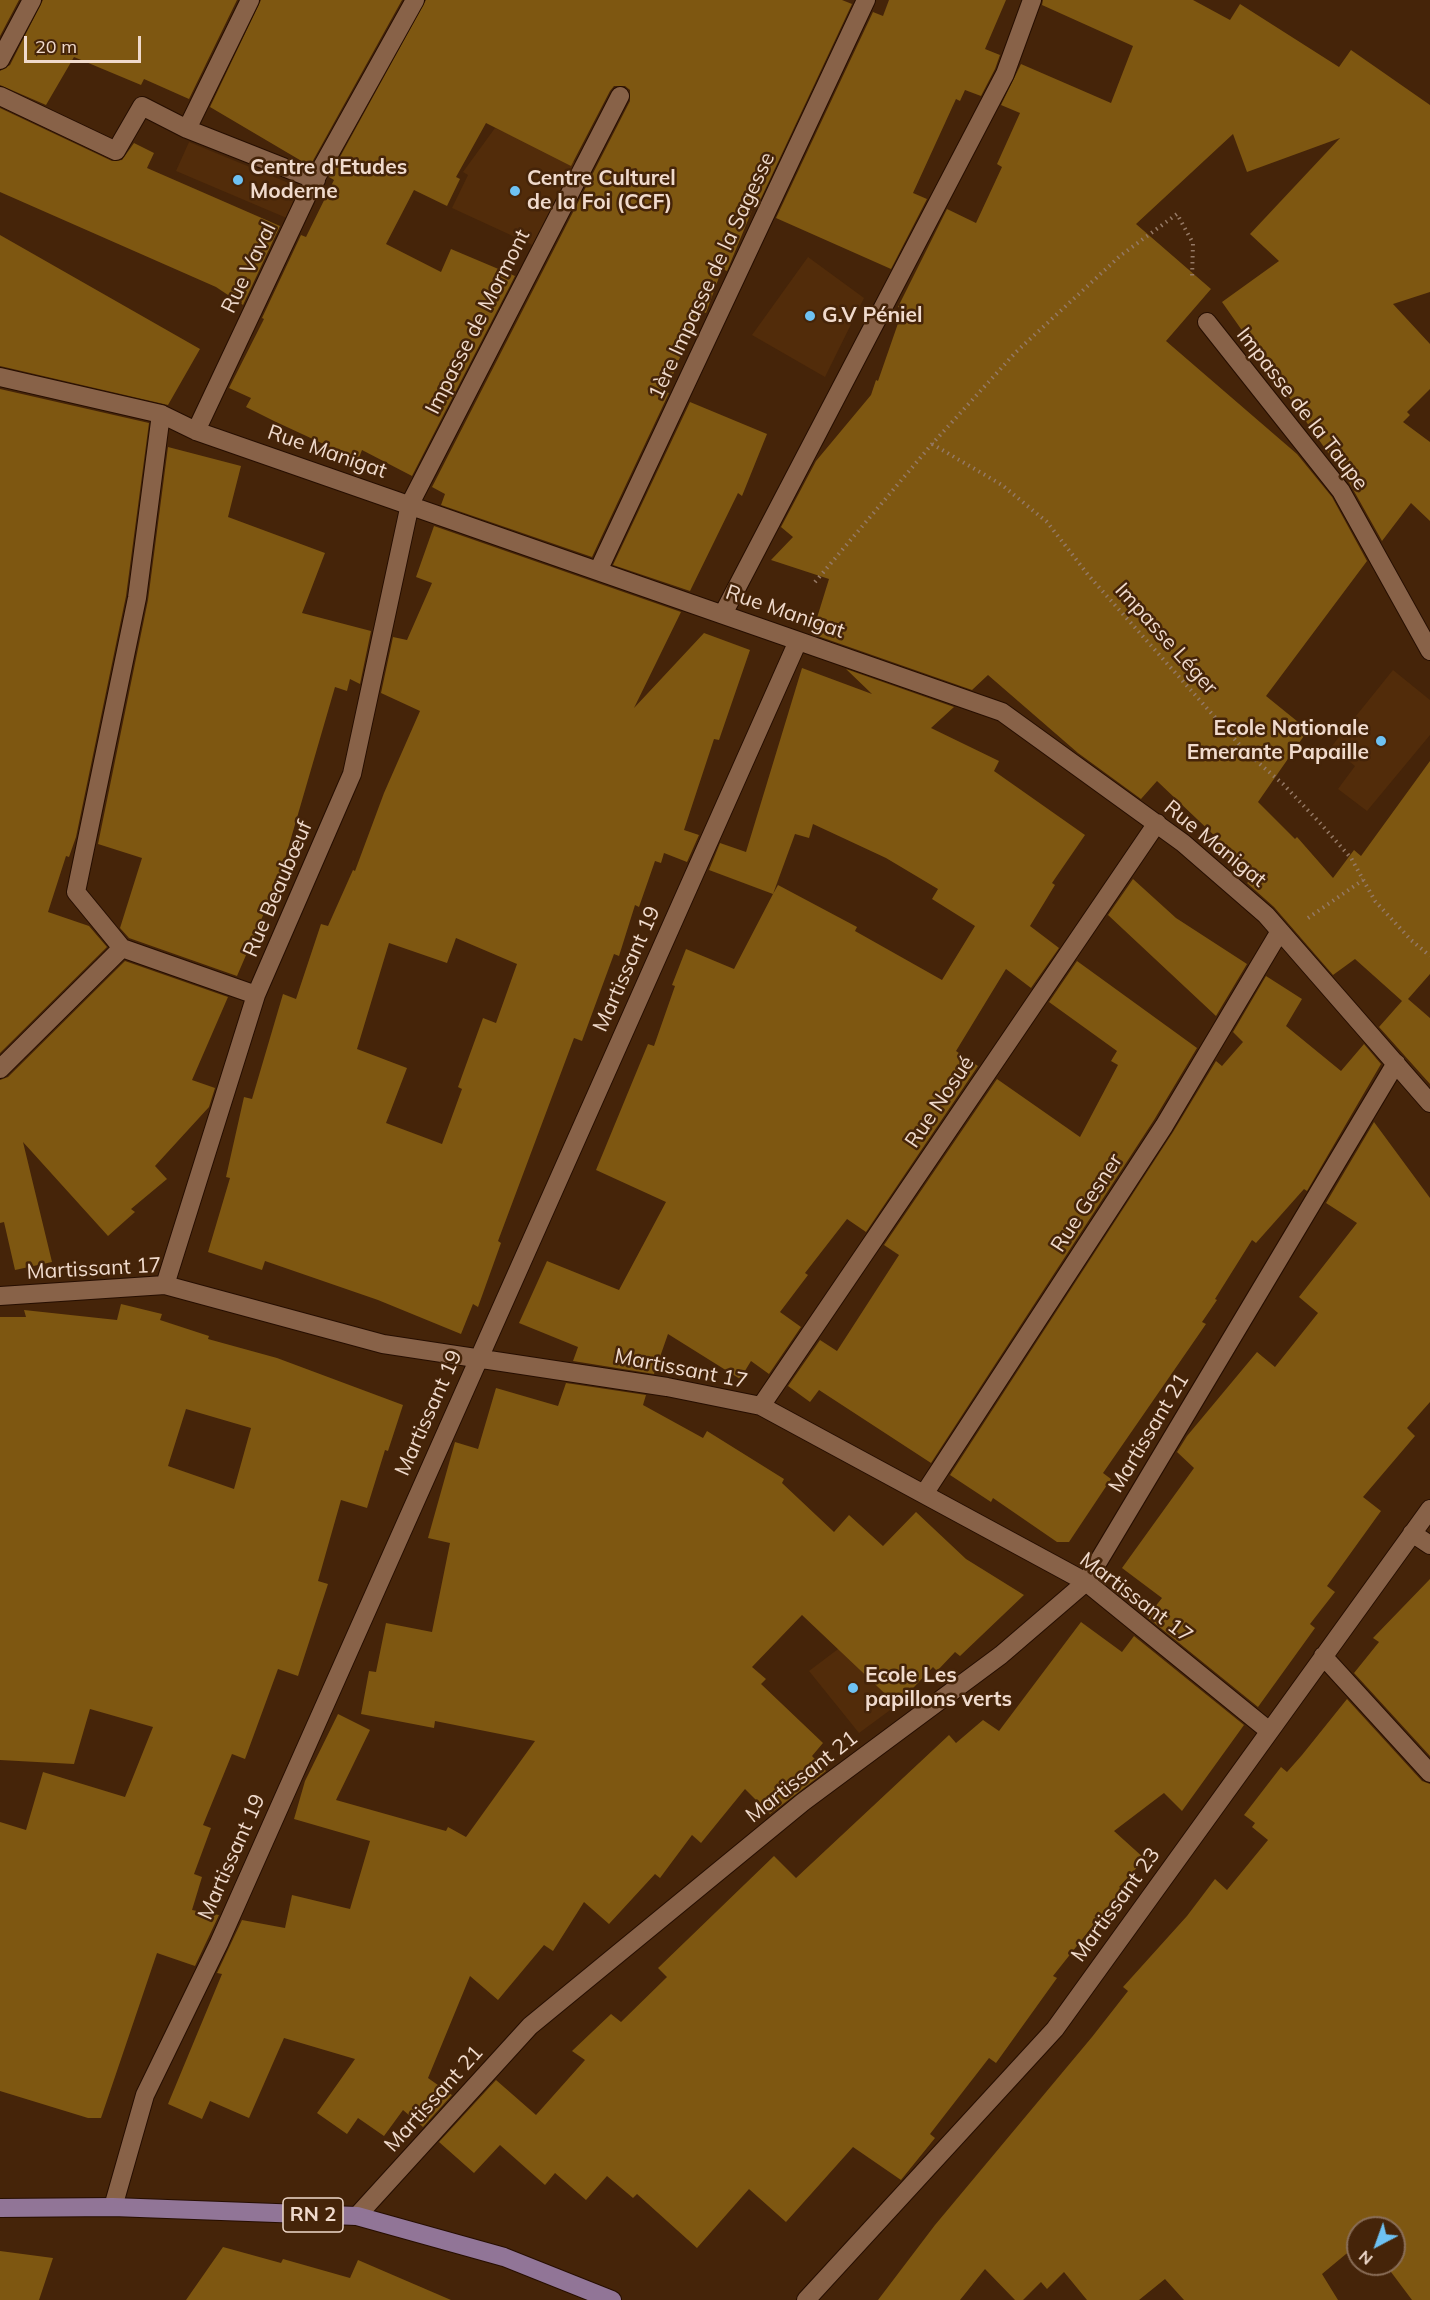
<!DOCTYPE html>
<meta charset="utf-8">
<style>
body{margin:0}
#map{position:relative;width:1430px;height:2300px;overflow:hidden;background:#452409;font-family:Mulish,sans-serif}
canvas{display:block}
.north{position:absolute;left:1346px;top:2216px;width:60px;height:60px;box-sizing:border-box;background:#452409;border:2px solid #896d57;border-radius:50%;rotate:221deg;font-size:16px;font-weight:700;line-height:24px;text-align:center;color:#f0dacc}
.north::after{content:'';display:block;margin:auto;width:21px;height:27px;background:#6ec2f3;clip-path:polygon(50% 0,100% 100%,50% 72%,0 100%)}
.scale{position:absolute;left:24px;top:36px;width:117px;height:27px;box-sizing:border-box;border:3px solid #f0dacc;border-top:0;padding-left:8px;font-size:18px;line-height:21px;white-space:nowrap;color:#f0dacc;-webkit-text-stroke:4px #452409;paint-order:stroke}
</style>
<div id="map">
<canvas width="1430" height="2300"></canvas>
<div class="north">N</div>
<div class="scale">20 m</div>
</div>
<script>
const ctx = document.querySelector('canvas').getContext('2d');
ctx.lineJoin = 'round';
function fillPath(path, color) { ctx.fillStyle = color; ctx.fill(path, 'evenodd'); }
const toPath = rows => new Path2D(rows.map(r => 'M' + r).join(''));
function stroke(path, color, width, dash) { ctx.strokeStyle = color; ctx.lineWidth = width; ctx.lineCap = dash ? 'butt' : 'round'; ctx.setLineDash(dash || []); ctx.stroke(path); }
function drawText(font, color, halo, rows, align = 'center') {
  ctx.font = font + ' Mulish,sans-serif'; ctx.lineWidth = 5; ctx.setLineDash([]); ctx.textBaseline = 'middle'; ctx.strokeStyle = halo; ctx.fillStyle = color; for (const [text, x, y, turn = 0] of rows) {
    ctx.save(); ctx.translate(x, y); ctx.rotate((+turn || 0) * Math.PI / 180); ctx.textAlign = isNaN(turn) ? turn : align; if (halo) ctx.strokeText(text, 0, 0); ctx.fillText(text, 0, 0); ctx.restore();
  }
}
fillPath(toPath([
 [495,128,584,166,541,249,452,208,468,175,463,172],
 [189,142,301,188,289,219,176,171],
 [808,257,864,298,825,377,752,335],
 [1393,670,1430,700,1430,735,1367,811,1338,789,1355,766,1331,747],
 [846,1643,897,1705,859,1733,809,1671]
]), '#522c0a');
fillPath(toPath([
 [0,0,19,0,0,36],
 [43,0,237,0,189,99,144,79,141,85,74,57,46,105,0,85,0,71,10,65],
 [261,0,402,0,310,166,210,107],
 [426,0,842,0,852,4,756,209,753,208,727,271,722,269,706,313,699,310,666,392,669,393,592,557,441,505,445,494,432,487,630,101,630,90,625,86,614,86,610,91,571,166,486,123,456,177,460,179,447,206,414,190,386,244,441,272,451,249,515,276,412,476,362,450,358,460,274,421,246,407,251,398,229,388,264,319,262,318,301,235,306,237,334,180,329,177],
 [889,0,1006,0,985,49,1000,55,995,69,981,96,965,90,960,101,956,99,913,193,927,199,891,269,776,218,873,12,883,16],
 [1043,0,1193,0,1230,20,1240,4,1339,67,1351,50,1430,105,1430,292,1393,304,1430,344,1430,389,1407,412,1410,415,1403,422,1430,442,1430,521,1411,503,1382,541,1350,484,1222,302,1279,261,1250,234,1340,138,1247,172,1233,134,1136,224,1211,289,1166,341,1297,454,1332,497,1367,561,1266,696,1308,730,1258,802,1295,839,1297,837,1333,878,1354,850,1361,856,1430,761,1430,974,1408,999,1430,1018,1430,1084,1379,1027,1402,1001,1355,959,1333,975,1274,907,1247,883,1250,880,1214,844,1218,839,1157,781,1141,799,1078,753,988,675,972,690,812,634,829,579,771,560,793,537,781,527,816,461,871,395,876,380,878,381,903,309,898,307,947,209,976,223,1002,167,997,164,1020,113,1001,105,1021,64,1111,103,1133,46,1042,5],
 [0,108,112,161,122,160,134,143,154,153,147,168,280,226,243,305,216,287,0,192],
 [0,235,200,349,168,405,0,366],
 [0,389,149,423,126,596,76,837,69,857,66,856,48,912,89,926,107,947,0,1053],
 [690,402,767,434,742,496,738,493,690,591,613,565],
 [168,447,241,466,228,517,325,553,302,613,371,631,360,684,350,679,347,691,335,687,280,876,237,976,129,938,120,928,142,858,98,844,148,600],
 [434,526,681,612,634,708,704,633,750,650,719,740,714,739,684,830,699,835,687,862,664,853,661,863,655,861,639,907,635,905,619,956,614,954,582,1041,574,1038,498,1241,501,1243,478,1307,473,1304,461,1334,378,1300,265,1261,262,1270,208,1252,230,1178,226,1177,244,1097,252,1099,283,994,296,999,321,924,328,926,353,870,355,871,384,793,420,711,381,693,393,637,407,640,432,583,416,577],
 [456,938,517,964,496,1023,483,1018,458,1087,462,1089,442,1144,386,1123,407,1068,357,1049,389,943,447,963],
 [802,668,872,694,846,669,954,707,931,728,999,761,994,771,1085,835,1052,883,1055,885,1030,926,1059,948,1031,988,1006,969,956,1051,978,1066,866,1232,847,1219,805,1273,808,1275,780,1312,801,1327,769,1374,751,1361,740,1379,668,1334,654,1374,573,1361,578,1347,519,1323,547,1261,619,1290,666,1202,596,1170,648,1044,654,1046,675,986,672,985,686,949,734,969,773,894,709,870,720,843,746,852],
 [813,824,886,858,938,889,932,899,975,926,942,980,855,931,857,927,778,885,773,894,795,834,809,838],
 [1133,879,1176,918,1247,964,1216,1016,1108,915],
 [125,961,228,997,192,1080,215,1088,209,1107,155,1166,167,1179,131,1209,135,1212,108,1236,23,1142,52,1262,15,1270,4,1222,0,1223,0,1080,8,1077],
 [1077,961,1197,1048,1154,1120,931,1463,819,1390,810,1402,788,1386,820,1340,837,1351,899,1255,884,1245,997,1079,1080,1137,1118,1065,1111,1061,1117,1051,1049,1002],
 [1266,976,1302,999,1286,1026,1341,1071,1364,1044,1381,1064,1307,1191,1304,1189,1256,1243,1252,1240,1215,1299,1217,1300,1202,1322,1206,1324,1103,1473,1111,1479,1069,1542,1057,1542,993,1498,991,1502,950,1475,1173,1132,1216,1061,1222,1066,1243,1042,1233,1032],
 [1374,1122,1430,1198,1430,1402,1407,1428,1415,1436,1363,1497,1381,1511,1327,1586,1335,1592,1310,1624,1315,1628,1258,1707,1147,1617,1162,1598,1122,1568,1194,1468,1177,1452,1187,1436,1257,1352,1275,1367,1318,1313,1299,1297,1357,1223,1326,1203],
 [121,1304,162,1314,160,1320,209,1336,208,1339,277,1358,403,1405,388,1451,385,1450,367,1508,341,1500,318,1581,328,1584,298,1676,278,1669,245,1759,232,1754,203,1825,211,1828,194,1874,202,1877,192,1910,219,1915,195,1966,157,1953,101,2118,88,2118,0,2091,0,1822,26,1830,43,1772,125,1797,153,1727,90,1709,74,1764,0,1760,0,1317,26,1317,24,1310,117,1320],
 [186,1409,251,1428,234,1489,168,1466],
 [566,1383,646,1395,643,1405,703,1438,707,1431,784,1479,782,1483,834,1532,849,1515,883,1546,916,1512,966,1559,1024,1595,960,1656,955,1652,937,1671,933,1667,897,1705,802,1615,752,1667,766,1679,761,1684,823,1743,812,1756,826,1771,770,1814,745,1789,701,1843,692,1835,660,1878,655,1874,609,1924,584,1902,553,1951,544,1945,498,2000,470,1976,428,2078,452,2095,423,2127,403,2110,384,2136,358,2118,347,2134,317,2113,355,2059,284,2038,249,2118,210,2101,202,2119,168,2104,222,1974,217,1973,242,1920,285,1928,292,1895,350,1909,370,1841,294,1819,305,1781,338,1714,370,1730,336,1800,446,1831,448,1827,466,1837,535,1741,435,1721,434,1728,361,1714,369,1671,376,1672,386,1623,432,1632,450,1543,428,1538,455,1442,478,1449,496,1388,558,1406],
 [1430,1579,1430,1756,1354,1673,1379,1642,1373,1638],
 [1081,1622,1122,1652,1134,1636,1244,1725,1182,1811,1164,1793,1114,1831,1145,1859,1119,1887,1122,1889,1053,1976,1057,1978,996,2063,989,2058,930,2134,935,2138,901,2180,853,2147,786,2222,749,2189,697,2248,637,2194,633,2198,607,2176,586,2200,555,2173,545,2185,500,2145,474,2173,439,2142,496,2080,536,2115,585,2060,572,2051,611,2014,621,2022,667,1977,658,1968,774,1856,796,1878,949,1735,956,1743,983,1720,999,1731],
 [1347,1699,1422,1781,1430,1784,1430,2300,1412,2300,1385,2264,1394,2264,1394,2228,1358,2228,1358,2244,1322,2274,1338,2300,1184,2300,1165,2279,1139,2300,1087,2300,1064,2272,1047,2289,1041,2282,1023,2300,1015,2300,985,2269,960,2300,878,2300,935,2225,1092,2037,1128,1991,1123,1987,1187,1916,1215,1879,1227,1890,1268,1840,1252,1827,1255,1823,1244,1815,1281,1767,1287,1772,1302,1755],
 [223,2247,281,2263,283,2259,350,2278,358,2260,451,2300,186,2300],
 [0,2251,53,2258,39,2300,0,2300]
]), '#7e5711');
const minor = toPath([
 [0,60,32,0],
 [0,96,116,151,142,106,187,129,316,180],
 [187,129,250,0],
 [1207,322,1341,491,1430,651],
 [0,377,161,414,196,431,1002,712,1183,843,1266,915,1430,1103],
 [196,431,312,185,415,0],
 [598,571,866,0],
 [723,614,1005,74,1032,0],
 [122,948,76,892,137,598,161,414],
 [0,1069,122,948,256,995],
 [165,1285,256,995,352,774,410,504,620,96],
 [0,1296,165,1285,383,1344,667,1387,761,1406,1086,1582,1268,1730],
 [761,1406,1157,823],
 [924,1494,1164,1126,1280,931],
 [1412,1533,1430,1545],
 [1323,1656,1430,1773],
 [113,2207,145,2095,219,1943,798,641],
 [357,2216,530,2026,803,1802,1001,1655,1086,1582,1396,1063],
 [806,2300,1055,2029,1430,1509]
]);
const primary = toPath([
 [0,2208,113,2207,357,2216,504,2257,612,2300]
]);
stroke(minor, '#260e00', 20);
stroke(primary, '#260e00', 20);
stroke(toPath([
 [932,444,1002,485,1047,522,1089,576,1246,752,1283,784,1320,823,1351,858,1375,901,1411,940,1430,956],
 [815,582,932,444,1016,352,1120,256,1177,214,1193,243,1192,279],
 [1308,918,1363,880]
]), '#957965', 4, [1.5, 4.5]);
stroke(minor, '#886248', 18);
stroke(primary, '#917597', 18);
for (const [x, y, r, color] of [
 [238,180,6,"#6ec2f3"],
 [515,191,6,"#6ec2f3"],
 [810,316,6,"#6ec2f3"],
 [1381,741,6,"#6ec2f3"],
 [853,1688,6,"#6ec2f3"]
]) { const dot = new Path2D(); dot.arc(x, y, r, 0, 2 * Math.PI); ctx.fillStyle = color; ctx.fill(dot); stroke(dot, '#452409', 2); }
for (const [x, y, w] of [
 [313,2215,60]
]) { const box = new Path2D(); box.roundRect(x - w / 2, y - 17, w, 34, 4.5); ctx.fillStyle = '#452409'; ctx.fill(box); stroke(box, '#f0dacc', 1.5); }
drawText('bold 20px', '#f0dacc', null, [
 ["RN 2",313,2215]
]);
drawText('bold 21px', '#f0dacc', '#452409', [
 ["Centre d'Etudes",250,168],
 ["Moderne",250,192],
 ["Centre Culturel",527,179],
 ["de la Foi (CCF)",527,203],
 ["G.V Péniel",822,316],
 ["Ecole Nationale",1369,729,"right"],
 ["Emerante Papaille",1369,753,"right"],
 ["Ecole Les",865,1676],
 ["papillons verts",865,1700]
], 'left');
drawText('21px', '#f0dacc', '#452409', [
 ["Rue Vaval",249,268,-64],
 ["1ère Impasse de la Sagesse",712,276,-65],
 ["Impasse de Mormont",478,322,-63],
 ["Impasse de la Taupe",1302,409,52],
 ["Rue Manigat",327,452,19],
 ["Rue Manigat",785,612,19],
 ["Impasse Léger",1166,639,48],
 ["Rue Manigat",1215,844,39],
 ["Rue Beaubœuf",278,889,-67],
 ["Martissant 19",627,969,-66],
 ["Rue Nosué",940,1102,-56],
 ["Rue Gesner",1087,1203,-57],
 ["Martissant 17",94,1269,-3],
 ["Martissant 17",681,1369,11],
 ["Martissant 19",429,1413,-66],
 ["Martissant 21",1149,1433,-59],
 ["Martissant 17",1136,1598,37],
 ["Martissant 21",802,1777,-38],
 ["Martissant 19",232,1857,-66],
 ["Martissant 23",1116,1905,-54],
 ["Martissant 21",434,2099,-48]
]);
</script>
